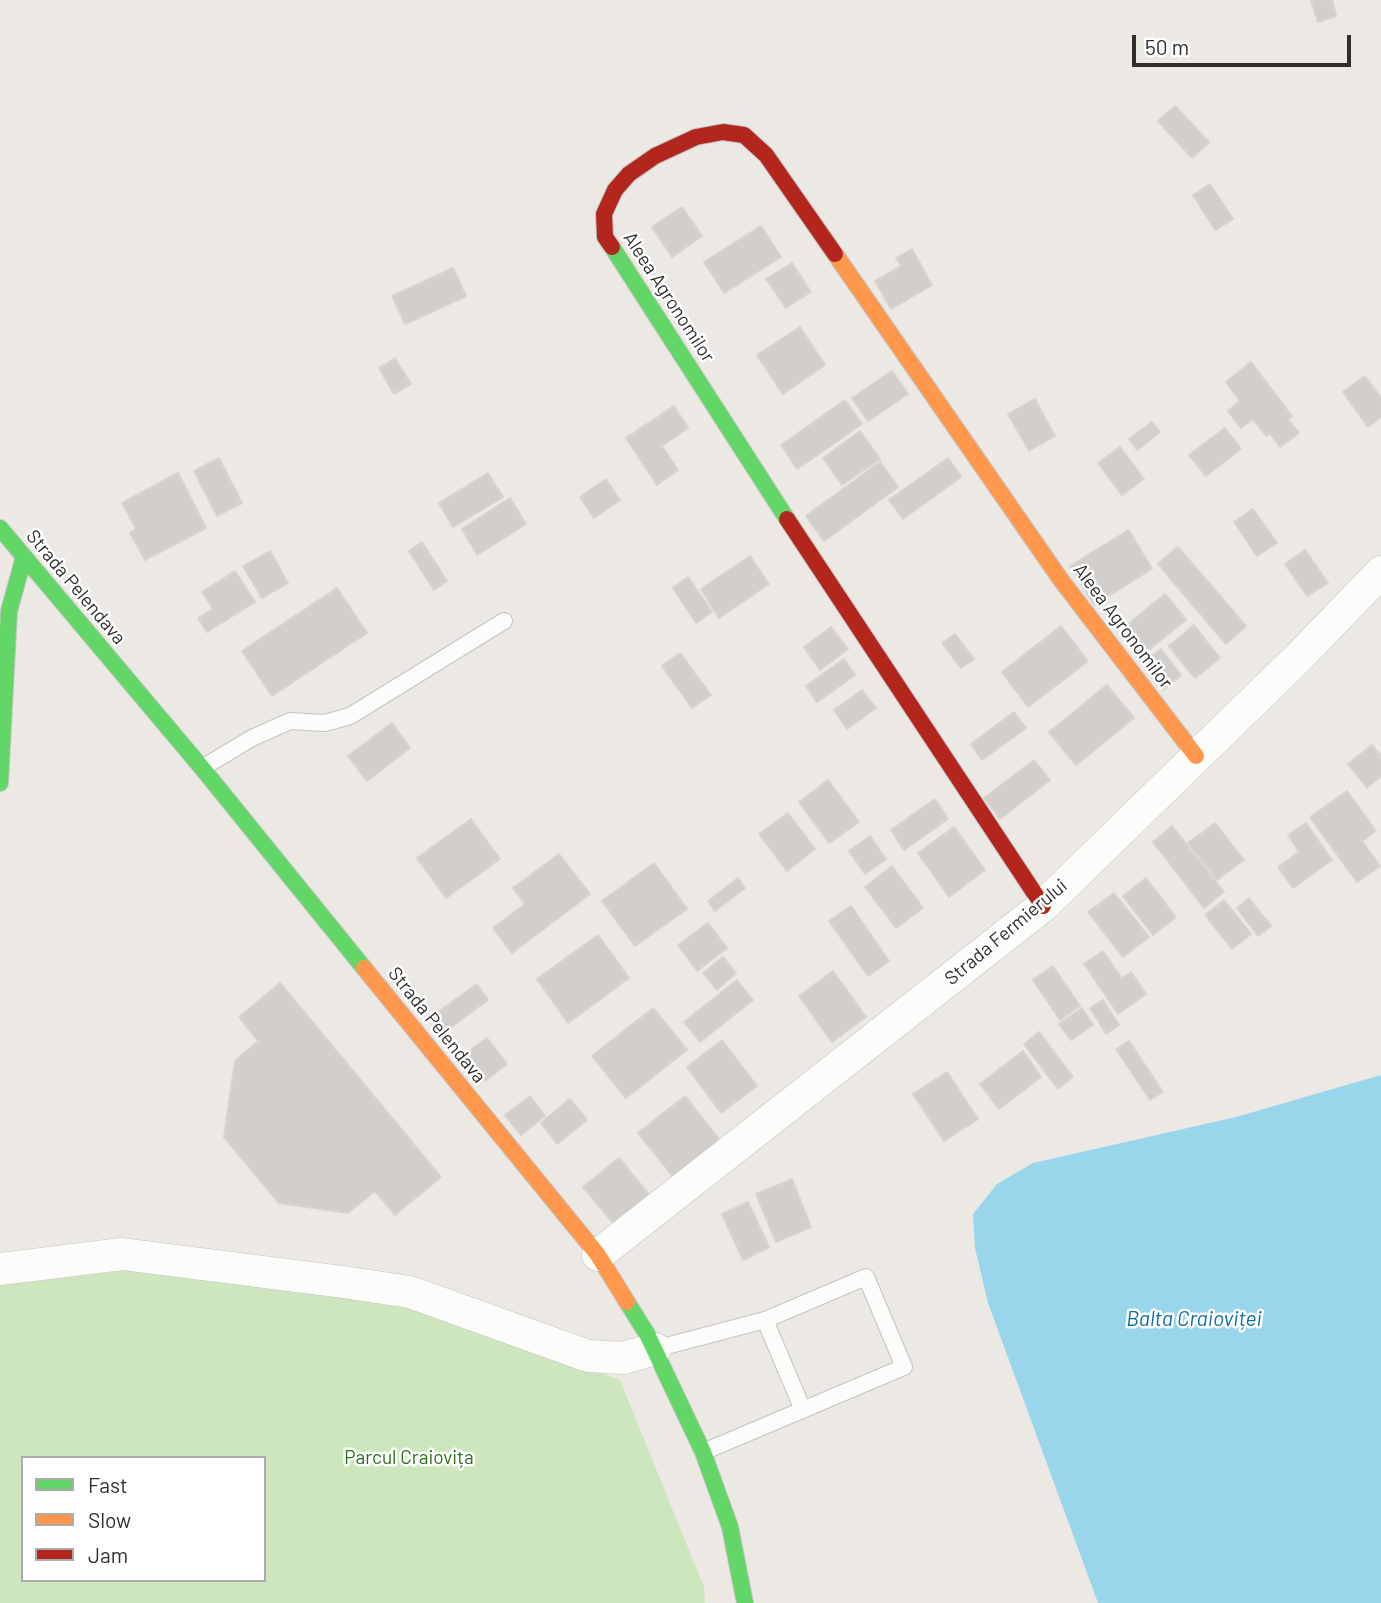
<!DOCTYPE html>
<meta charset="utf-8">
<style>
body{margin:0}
#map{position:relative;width:1381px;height:1603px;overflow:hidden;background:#ece8e4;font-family:Barlow,sans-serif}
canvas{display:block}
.legend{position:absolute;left:21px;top:1456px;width:245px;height:126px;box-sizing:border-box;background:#fff;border:2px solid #ababab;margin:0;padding:9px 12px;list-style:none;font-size:21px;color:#2e2e2e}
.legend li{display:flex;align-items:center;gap:14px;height:35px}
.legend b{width:35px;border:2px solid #ababab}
.scale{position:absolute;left:1132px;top:35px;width:219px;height:32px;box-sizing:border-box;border:4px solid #2e2e2e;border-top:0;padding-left:9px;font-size:21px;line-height:24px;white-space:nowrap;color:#2e2e2e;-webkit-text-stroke:5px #fff;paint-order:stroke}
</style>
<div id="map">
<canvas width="1381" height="1603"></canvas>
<ul class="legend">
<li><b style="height:9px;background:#63d668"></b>Fast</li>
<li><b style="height:9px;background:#ff974d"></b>Slow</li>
<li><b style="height:9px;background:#b3261e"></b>Jam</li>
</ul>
<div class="scale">50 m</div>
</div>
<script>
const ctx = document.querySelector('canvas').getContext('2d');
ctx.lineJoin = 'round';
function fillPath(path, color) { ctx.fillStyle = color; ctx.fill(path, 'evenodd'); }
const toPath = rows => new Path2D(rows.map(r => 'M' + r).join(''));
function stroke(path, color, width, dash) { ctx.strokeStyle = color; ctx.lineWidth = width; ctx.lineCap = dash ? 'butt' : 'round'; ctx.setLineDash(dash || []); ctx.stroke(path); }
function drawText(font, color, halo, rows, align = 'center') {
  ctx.font = font + ' Barlow,sans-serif'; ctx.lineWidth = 5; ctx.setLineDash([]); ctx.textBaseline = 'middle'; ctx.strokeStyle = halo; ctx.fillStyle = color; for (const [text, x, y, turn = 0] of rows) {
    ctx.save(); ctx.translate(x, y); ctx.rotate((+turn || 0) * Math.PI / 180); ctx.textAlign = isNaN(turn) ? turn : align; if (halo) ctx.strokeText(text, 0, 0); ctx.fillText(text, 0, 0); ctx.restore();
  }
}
fillPath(toPath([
 [123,1267,416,1305,620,1380,704,1587,705,1603,0,1603,0,1282],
 [23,1458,264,1458,264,1580,23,1580]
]), '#cee6be');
fillPath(toPath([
 [1381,1075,1381,1603,1098,1603,988,1303,975,1248,973,1214,997,1184,1033,1163,1236,1117]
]), '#99d6ec');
const building = toPath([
 [1311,0,1332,0,1336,16,1318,22,1311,0],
 [1175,106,1209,142,1192,158,1158,121,1175,106],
 [1210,184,1233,219,1215,230,1193,195,1210,184],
 [682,207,702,236,672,257,652,227,682,207],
 [761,226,781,257,724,293,704,262,761,226],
 [912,249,932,285,891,309,875,281,901,266,896,258,912,249],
 [792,263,811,292,786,308,766,279,792,263],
 [453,268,466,296,405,324,392,296,453,268],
 [800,327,825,365,783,394,757,355,800,327],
 [395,358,411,384,394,394,379,368,395,358],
 [1251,362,1292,416,1288,419,1299,433,1280,447,1270,433,1266,436,1253,419,1241,428,1228,411,1240,401,1226,382,1251,362],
 [892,371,908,394,868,421,852,398,892,371],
 [1365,376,1381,398,1381,417,1368,427,1343,392,1365,376],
 [1035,399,1055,436,1029,451,1008,414,1035,399],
 [845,400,862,424,797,469,781,445,845,400],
 [674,406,688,428,662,446,678,470,657,485,626,438,674,406],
 [1152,422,1160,432,1137,450,1129,439,1152,422],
 [1225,428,1241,449,1206,476,1189,455,1225,428],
 [860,431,880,459,842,485,823,458,860,431],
 [1120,447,1144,479,1122,495,1098,463,1120,447],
 [219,458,242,503,217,516,194,471,219,458],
 [948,458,961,477,903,519,889,500,948,458],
 [880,462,898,487,824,541,806,516,880,462],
 [178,473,206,528,145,560,130,533,136,529,122,503,178,473],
 [488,473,503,497,453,527,439,503,488,473],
 [606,479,620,500,594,518,580,497,606,479],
 [510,498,526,524,477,555,462,529,510,498],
 [1253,509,1277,543,1257,556,1234,522,1253,509],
 [1129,530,1152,569,1094,605,1070,566,1129,530],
 [422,542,447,581,434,590,409,551,422,542],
 [1178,547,1246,626,1226,644,1158,564,1178,547],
 [1305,550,1328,583,1307,596,1285,564,1305,550],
 [270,551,288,583,262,598,243,566,270,551],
 [750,556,769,584,719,618,701,589,750,556],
 [235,571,255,602,207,632,198,618,213,609,202,592,235,571],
 [688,577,712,612,696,623,673,588,688,577],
 [337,588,367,633,272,696,242,651,337,588],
 [1165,594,1186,620,1141,656,1120,631,1165,594],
 [1194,625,1220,658,1195,678,1169,646,1194,625],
 [1061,626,1088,661,1028,707,1002,672,1061,626],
 [831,627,848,649,820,670,804,647,831,627],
 [955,634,974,659,961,668,942,643,955,634],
 [1161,649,1181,675,1163,690,1142,664,1161,649],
 [680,653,711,695,692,708,662,666,680,653],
 [844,659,855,675,817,702,806,686,844,659],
 [1107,685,1134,718,1076,765,1049,732,1107,685],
 [862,690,876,708,847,729,834,710,862,690],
 [1014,712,1026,728,982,760,971,744,1014,712],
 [392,723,410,748,367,781,348,756,392,723],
 [1372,745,1381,756,1381,776,1367,788,1348,764,1372,745],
 [1034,760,1050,780,1000,819,984,798,1034,760],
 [828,780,859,822,829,843,799,802,828,780],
 [1347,791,1376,831,1362,841,1380,866,1357,882,1310,817,1347,791],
 [935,799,948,819,904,850,891,830,935,799],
 [788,813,815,849,787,871,759,834,788,813],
 [471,819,500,859,446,898,417,858,471,819],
 [1215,823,1244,860,1217,880,1188,843,1215,823],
 [1306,823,1332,860,1293,888,1278,867,1299,852,1288,835,1306,823],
 [1172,826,1224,892,1204,908,1153,842,1172,826],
 [954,827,985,870,949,897,918,853,954,827],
 [870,836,886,859,865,874,849,851,870,836],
 [559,854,590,894,512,953,493,928,525,904,513,888,559,854],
 [654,863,687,909,635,946,602,901,654,863],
 [892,866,923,908,896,928,865,887,892,866],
 [738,878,745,888,715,911,708,901,738,878],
 [1146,878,1176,917,1153,935,1123,896,1146,878],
 [1114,893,1149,937,1123,957,1088,912,1114,893],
 [1249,898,1271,926,1258,936,1237,908,1249,898],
 [1224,900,1251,934,1232,949,1205,915,1224,900],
 [851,906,889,961,868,976,829,921,851,906],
 [708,923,727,948,697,971,678,945,708,923],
 [598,935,629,978,568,1023,537,979,598,935],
 [1103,951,1122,979,1131,972,1146,994,1118,1014,1084,964,1103,951],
 [723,957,736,973,717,990,703,973,723,957],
 [1053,966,1080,1006,1060,1020,1033,980,1053,966],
 [833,971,866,1017,832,1042,799,996,833,971],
 [737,980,753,1000,700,1042,684,1022,737,980],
 [280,983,441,1177,395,1215,375,1191,348,1213,279,1203,224,1137,235,1061,258,1041,239,1017,280,983],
 [477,984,488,1000,446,1031,434,1015,477,984],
 [1103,1000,1119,1025,1106,1034,1090,1008,1103,1000],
 [653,1008,687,1050,626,1098,592,1056,653,1008],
 [1082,1008,1093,1025,1071,1040,1059,1024,1082,1008],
 [1039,1032,1073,1077,1058,1089,1024,1044,1039,1032],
 [487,1038,507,1064,485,1081,465,1054,487,1038],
 [722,1040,757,1086,721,1113,687,1067,722,1040],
 [1129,1041,1163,1092,1150,1100,1116,1049,1129,1041],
 [1023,1051,1041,1077,999,1109,980,1084,1023,1051],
 [947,1072,978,1119,944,1141,913,1094,947,1072],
 [530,1096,545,1116,521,1135,505,1115,530,1096],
 [685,1096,720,1140,674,1178,638,1133,685,1096],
 [570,1099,587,1120,557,1144,541,1123,570,1099],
 [619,1158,650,1196,614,1224,583,1187,619,1158],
 [792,1179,811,1227,776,1242,756,1194,792,1179],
 [748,1202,769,1247,743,1260,722,1214,748,1202]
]);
fillPath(building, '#d1cecb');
stroke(building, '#d7d4d0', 2);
const lane = toPath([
 [202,768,252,738,290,721,325,723,350,716,504,621],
 [765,1320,803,1410],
 [655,1349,765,1320,866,1277,904,1367,703,1452]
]);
const street = toPath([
 [598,1255,1043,906,1300,656,1381,572],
 [0,1269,122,1254,343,1282,410,1292,588,1356,623,1358,655,1349]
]);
const fast = toPath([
 [612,247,787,519],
 [0,528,202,768,364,968],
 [0,783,9,611,24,557],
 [627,1302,647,1334,703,1452,730,1527,745,1603]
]);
const slow = toPath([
 [835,254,1061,580,1196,756],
 [364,968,598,1255,627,1302]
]);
const jam = toPath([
 [612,247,605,237,604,214,615,190,629,174,655,156,696,137,723,132,744,135,766,155,835,254],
 [787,519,1043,906]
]);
stroke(lane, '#c5c4c5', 18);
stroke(street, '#c5c4c5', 33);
stroke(fast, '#c5c4c5', 18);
stroke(slow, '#c5c4c5', 18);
stroke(jam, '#c5c4c5', 18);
stroke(lane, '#fcfcfb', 16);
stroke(street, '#fcfcfb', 32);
stroke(fast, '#63d668', 16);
stroke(slow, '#ff974d', 16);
stroke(jam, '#b3261e', 16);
drawText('19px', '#2e2e2e', '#fff', [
 ["Aleea Agronomilor",669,297,57],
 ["Strada Pelendava",76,587,50],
 ["Aleea Agronomilor",1123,626,53],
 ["Strada Fermierului",1006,932,-40],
 ["Strada Pelendava",437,1025,51]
]);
drawText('19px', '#2c6e1b', '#fff', [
 ["Parcul Craiovița",409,1458]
]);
drawText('italic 21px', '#0d6fa3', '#fff', [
 ["Balta Craioviței",1194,1319]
]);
</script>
